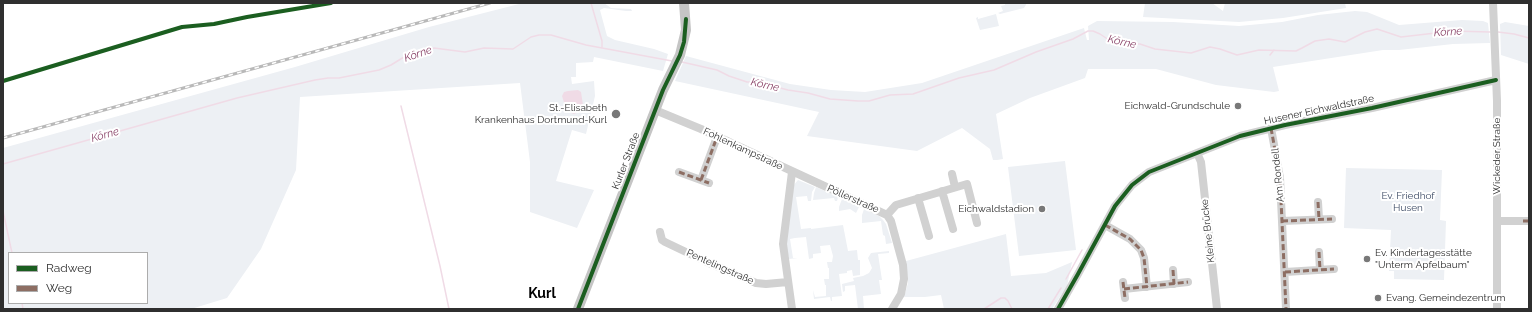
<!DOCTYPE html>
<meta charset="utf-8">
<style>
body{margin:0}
#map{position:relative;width:1532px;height:312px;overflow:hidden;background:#fff;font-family:Raleway,sans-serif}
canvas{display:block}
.frame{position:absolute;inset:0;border:4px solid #2f2f2f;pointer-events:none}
.legend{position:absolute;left:8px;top:252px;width:140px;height:52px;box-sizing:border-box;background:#fff;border:1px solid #acacac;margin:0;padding:5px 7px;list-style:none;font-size:12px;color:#2f2f2f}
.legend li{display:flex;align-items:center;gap:8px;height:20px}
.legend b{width:20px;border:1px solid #acacac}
</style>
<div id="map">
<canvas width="1532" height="312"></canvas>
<div class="frame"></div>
<ul class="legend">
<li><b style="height:5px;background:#1b5e20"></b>Radweg</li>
<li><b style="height:5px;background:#8d6e63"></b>Weg</li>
</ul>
</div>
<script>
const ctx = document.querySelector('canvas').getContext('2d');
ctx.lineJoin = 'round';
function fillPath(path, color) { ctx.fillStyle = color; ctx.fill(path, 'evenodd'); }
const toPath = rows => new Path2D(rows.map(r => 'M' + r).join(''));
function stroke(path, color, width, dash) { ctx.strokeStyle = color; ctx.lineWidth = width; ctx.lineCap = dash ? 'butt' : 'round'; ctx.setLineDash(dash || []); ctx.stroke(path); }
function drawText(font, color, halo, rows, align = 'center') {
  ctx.font = font + ' Raleway,sans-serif'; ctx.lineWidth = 4; ctx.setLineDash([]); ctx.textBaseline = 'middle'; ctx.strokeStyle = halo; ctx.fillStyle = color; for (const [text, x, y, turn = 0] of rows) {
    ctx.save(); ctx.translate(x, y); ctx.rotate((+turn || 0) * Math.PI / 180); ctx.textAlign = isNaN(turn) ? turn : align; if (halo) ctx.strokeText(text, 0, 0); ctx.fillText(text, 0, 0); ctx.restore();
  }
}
fillPath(toPath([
 [523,3,604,3,611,8,631,9,632,11,626,11,604,8,600,10,607,36,615,40,654,49,668,54,663,71,594,57,593,62,576,63,576,77,571,77,572,84,594,81,595,96,586,134,572,130,556,181,594,190,577,228,530,212,530,162,520,83,300,97,296,170,261,249,227,298,191,309,3,309,3,148,295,67,429,27],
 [9,253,147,253,147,303,9,303],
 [1005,3,1027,3,1024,8,1000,14,998,13,1003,11,1001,6,1005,5],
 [1145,3,1212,3,1223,11,1225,3,1345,3,1346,8,1283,18,1239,22,1143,17],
 [1355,11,1367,12,1399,25,1462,20,1483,21,1488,23,1490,43,1453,44,1399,50,1383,50,1273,67,1279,91,1274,92,1216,85,1156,69,1088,69,1085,78,1030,98,996,114,1003,159,997,160,993,160,990,149,962,128,917,151,807,136,819,112,675,81,686,56,790,84,831,90,865,92,922,83,1084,28,1087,40,1089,40,1088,26,1097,21,1173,22,1239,26,1282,22,1318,15],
 [996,14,999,26,980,30,976,18,978,17,978,19],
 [1505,22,1529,26,1529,64,1501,55,1500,24],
 [1065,161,1076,250,1019,256,1008,167],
 [1346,168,1442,170,1440,220,1446,221,1444,280,1394,279,1394,271,1389,271,1391,230,1344,228],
 [798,180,815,187,812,192,811,201,808,201,807,196,796,197,801,229,811,228,811,229,843,225,848,251,857,250,858,260,860,260,860,275,853,276,852,270,847,271,847,273,839,274,842,296,832,297,832,301,831,301,830,297,814,299,813,290,815,297,826,296,826,285,825,285,824,279,829,279,829,268,828,268,827,262,832,262,833,256,830,245,820,246,821,253,813,254,813,258,809,259,806,237,795,238,790,239,793,258,798,258,789,259,785,240,793,186],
 [816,187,838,197,837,201,835,201,834,198,813,200,814,193],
 [842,199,859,207,856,213,850,209,839,211,839,207],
 [864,209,879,216,883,220,886,224,892,243,886,244,885,236,883,235,881,221,862,223,862,215],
 [1006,234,1011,276,1046,273,1072,262,1067,286,1052,309,944,309,941,295,925,297,904,297,908,283,906,261],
 [889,251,889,253,878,254,882,280,879,280,881,294,863,296,864,309,858,309,855,285,845,286,845,291,843,292,842,284,854,281,853,278,863,276,869,273,872,268,868,258,871,253]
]), '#edf0f4');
fillPath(toPath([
 [578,90,581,92,583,105,582,110,574,114,569,112,567,112,562,96,564,92,568,91]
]), '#f0dbe6');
stroke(toPath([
 [591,3,602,41,602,47],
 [1498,32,1514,34,1529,38],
 [1270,55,1274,50],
 [682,62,717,70,729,76,747,82,757,82,788,90,808,93,830,99,858,101,869,101,890,95,913,94,959,78,994,70,1036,52,1073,39,1088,31,1093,31,1100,34,1112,42,1126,44,1140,44,1155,49,1191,53,1210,47,1220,49,1237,55,1259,50,1296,51,1302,48,1315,41,1329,39,1345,42,1365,32,1377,29,1401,37,1453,31,1490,32],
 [401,106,440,266,449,309],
 [3,164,237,98,315,80,328,78,339,78,379,70,391,65,404,57,434,48,465,52,484,48,513,49,531,37,539,35,551,35,586,45,672,61],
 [3,211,12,253],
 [1066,279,1082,250],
 [22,303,23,309],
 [984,309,1001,298,1005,298,1008,301,1012,309],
 [1048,309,1061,288]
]), '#f0dbe6', 1.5);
stroke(toPath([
 [1493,3,1497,101,1497,309],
 [655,110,701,129,887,215,891,221,903,265,904,279,901,294,892,309],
 [1271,128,1280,178,1286,309],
 [1197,153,1201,162,1217,309],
 [679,172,709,183],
 [952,174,955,187],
 [701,180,717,137],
 [942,191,953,229],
 [918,198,929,236],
 [1318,202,1319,219],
 [887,215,896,205,967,184,977,223],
 [1282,221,1332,219],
 [1497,221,1529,221],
 [1105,225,1130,239,1141,250,1144,258,1147,287],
 [660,232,662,240,665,242,709,263,756,283,766,284,788,282],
 [1319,252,1320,270],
 [1173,270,1174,284],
 [1285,272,1334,269],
 [1123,282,1125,298],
 [1124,289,1188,282],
 [792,309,783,244,792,172],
 [1058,309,1078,274,1115,206,1132,185,1149,172,1240,136,1285,125,1372,108,1496,80]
]), '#d1d1d1', 8);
stroke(toPath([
 [578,309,663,90,680,55,686,30,684,3]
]), '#c5c5c5', 10);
const rail = toPath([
 [3,138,490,3]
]);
stroke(rail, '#b9b9b9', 3);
stroke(rail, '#fff', 1.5, [4.5]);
stroke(toPath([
 [1271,128,1280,178,1286,309],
 [679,172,709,183],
 [701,180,717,137],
 [1318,202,1319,219],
 [1282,221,1332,219],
 [1523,221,1529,221],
 [1105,225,1130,239,1141,250,1144,258,1147,287],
 [1319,252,1320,270],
 [1173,270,1174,284],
 [1285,272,1334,269],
 [1123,282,1125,298],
 [1124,289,1188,282]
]), '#8d6e63', 3, [6, 3]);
stroke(toPath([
 [3,81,182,27,214,24,247,17,331,3],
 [578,309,663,90,680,55,684,42,686,19],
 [1058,309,1078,274,1115,206,1132,185,1149,172,1240,136,1285,125,1372,108,1496,80]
]), '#1b5e20', 4);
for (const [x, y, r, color] of [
 [1238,106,4,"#787878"],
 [616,114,5,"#787878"],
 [1042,209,4,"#787878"],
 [1367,259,4,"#787878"],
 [1378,298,4,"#787878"]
]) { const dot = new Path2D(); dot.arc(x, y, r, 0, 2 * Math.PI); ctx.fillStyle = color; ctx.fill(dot); stroke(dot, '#fff', 1.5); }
drawText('10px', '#2f2f2f', '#fff', [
 ["Eichwald-Grundschule",1230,106],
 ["St.-Elisabeth",607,108],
 ["Krankenhaus Dortmund-Kurl",607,120],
 ["Eichwaldstadion",1034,209],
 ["Ev. Kindertagesstätte",1375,253,"left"],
 ["\"Unterm Apfelbaum\"",1375,265,"left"],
 ["Evang. Gemeindezentrum",1386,298,"left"]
], 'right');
drawText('10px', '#2f2f2f', '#fff', [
 ["Husener Eichwaldstraße",1319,110,-12],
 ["Fohlenkampstraße",743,149,25],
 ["Wickeder Straße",1497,156,-90],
 ["Kurler Straße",626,161,-69],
 ["Am Rondell",1278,175,-96],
 ["Pöllerstraße",853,199,24],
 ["Kleine Brücke",1208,231,-96],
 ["Pentelingstraße",720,267,24]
]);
drawText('10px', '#404e67', '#fff', [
 ["Ev. Friedhof",1408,196],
 ["Husen",1408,208]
]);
drawText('italic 11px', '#8a4368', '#fff', [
 ["Körne",1448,32,-4],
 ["Körne",1122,42,13],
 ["Körne",418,54,-19],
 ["Körne",765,85,13],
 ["Körne",105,135,-16]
]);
drawText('bold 14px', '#000', '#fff', [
 ["Kurl",542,294]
]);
</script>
